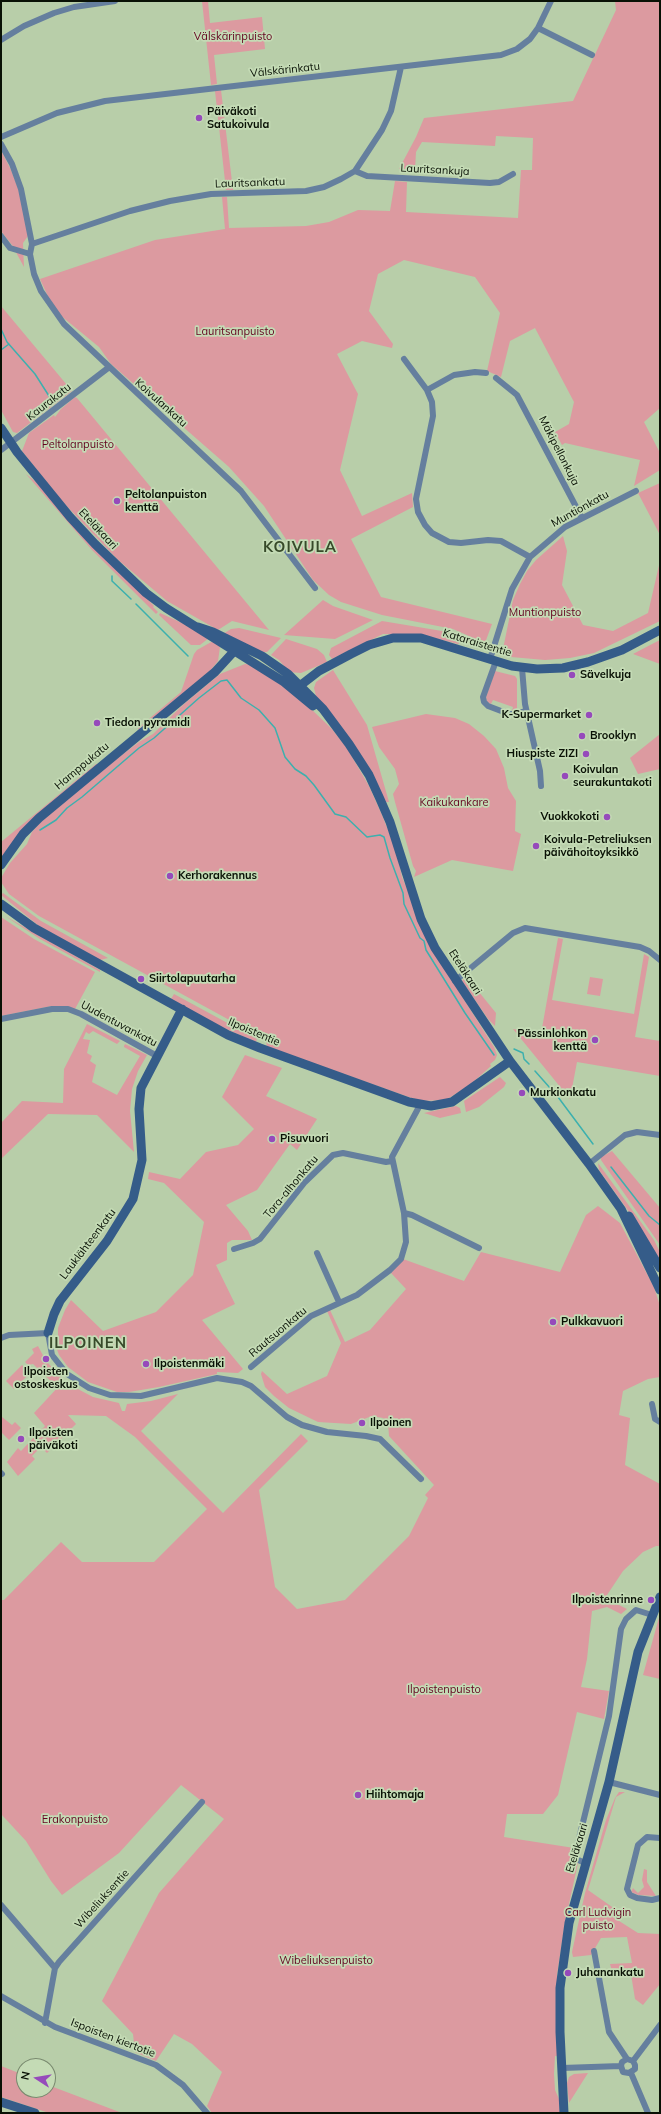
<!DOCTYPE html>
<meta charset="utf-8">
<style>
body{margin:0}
#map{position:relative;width:661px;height:2114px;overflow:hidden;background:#b8cea9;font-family:Mulish,sans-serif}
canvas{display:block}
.frame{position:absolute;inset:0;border:2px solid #091105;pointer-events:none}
.north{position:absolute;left:16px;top:2058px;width:40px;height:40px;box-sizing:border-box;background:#c4dbb5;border:1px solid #798a6f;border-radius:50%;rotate:282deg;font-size:11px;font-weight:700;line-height:16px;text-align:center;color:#091105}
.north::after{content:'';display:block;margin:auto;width:14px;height:18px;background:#964abb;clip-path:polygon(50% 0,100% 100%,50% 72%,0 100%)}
</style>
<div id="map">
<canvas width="661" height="2114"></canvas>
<div class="frame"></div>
<div class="north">N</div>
</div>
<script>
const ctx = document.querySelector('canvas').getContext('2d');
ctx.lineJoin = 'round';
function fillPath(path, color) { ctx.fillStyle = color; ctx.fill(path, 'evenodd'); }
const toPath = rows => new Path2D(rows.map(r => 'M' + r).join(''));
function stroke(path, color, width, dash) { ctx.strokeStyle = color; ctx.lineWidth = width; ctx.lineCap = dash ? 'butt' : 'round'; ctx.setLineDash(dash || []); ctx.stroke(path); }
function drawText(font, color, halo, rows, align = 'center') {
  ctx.font = font + ' Mulish,sans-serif'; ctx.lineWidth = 3.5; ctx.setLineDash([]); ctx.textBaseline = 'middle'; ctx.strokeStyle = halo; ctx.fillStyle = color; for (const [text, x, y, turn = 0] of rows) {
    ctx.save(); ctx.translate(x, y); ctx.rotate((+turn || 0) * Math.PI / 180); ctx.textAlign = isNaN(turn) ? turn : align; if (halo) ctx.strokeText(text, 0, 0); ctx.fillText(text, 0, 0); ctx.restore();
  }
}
fillPath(toPath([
 [202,1,208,1,210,23,262,17,265,49,214,55,217,84,211,85],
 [615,1,660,1,660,408,644,422,660,453,660,470,634,486,640,460,565,443,562,445,555,432,569,424,574,402,535,328,510,341,501,377,487,371,500,313,475,277,404,260,378,274,369,311,393,344,392,348,362,341,337,354,358,394,340,470,362,516,412,493,413,507,351,539,381,597,492,624,485,643,453,629,382,615,341,602,329,595,313,580,264,506,229,467,111,364,99,347,60,315,50,301,40,279,155,240,225,229,222,197,227,197,229,228,306,226,329,222,358,210,390,211,395,181,407,182,406,212,518,218,521,170,532,170,533,138,496,136,495,146,422,142,416,152,415,170,399,169,416,137,424,118,573,101,616,10],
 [221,90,233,190,226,190,215,91],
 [1,150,11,170,20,193,28,236,23,243,24,267,12,245,1,231],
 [1,306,72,391,17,433,13,432,1,410],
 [75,397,77,398,269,630,232,621,218,630,167,601,117,559,60,499,22,451,29,433,54,415,55,417,61,409],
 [26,474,35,481,154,606,153,607,158,612,156,614,92,550],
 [660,483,660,535,638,493],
 [563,536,567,551,562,585,583,625,613,631,648,613,660,561,660,621,594,653,570,658,545,660,511,657,503,649,513,600,520,584,527,571,536,560],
 [323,600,333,606,373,620,335,639,284,635],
 [160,613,191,627,209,638,200,645,191,645,159,615],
 [382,621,454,633,461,635,462,641,458,644,422,635,383,634,332,659,329,655,331,648],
 [239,628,281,638,267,652,263,652,223,634,231,629],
 [286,639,317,649,324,655,327,662,301,673,289,672,279,660,271,655],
 [660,640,660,664,633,654,654,643],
 [213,641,220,647,218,661,210,671,139,730,138,728,181,692,194,654,197,650],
 [245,664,252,665,274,678,310,708,332,729,347,748,369,786,382,815,396,850,402,877,432,949,494,1047,497,1055,495,1060,490,1064,491,1066,471,1084,446,1100,420,1101,267,1047,266,1040,39,916,9,894,1,882,1,878,10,863,27,844,32,832,42,821,118,758,139,742,153,734,184,704,220,674],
 [333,670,367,725,389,802,386,802,316,696,314,688,316,682],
 [495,671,515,676,517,679,517,711,512,711,513,707,493,700,491,704,487,702,486,697],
 [426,714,455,718,469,724,484,736,496,749,504,768,508,788,516,801,515,831,521,834,513,871,452,860,414,877,416,871,413,866,395,802,393,794,399,784,395,769,379,747,372,727],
 [660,734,660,769,638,774,630,758],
 [96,764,98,764,1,858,1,842],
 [3,893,41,921,108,958,100,960,39,926,1,895],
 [5,916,100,970,100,972,40,939],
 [1,917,34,939,95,972,75,1009,52,1006,1,1016],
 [558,938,563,939,552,1000,634,1014,644,954,649,957,635,1037,660,1041,660,1076,577,1062,570,1099,513,1029,541,1034],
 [466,976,496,1013,495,1026,488,1019,462,981],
 [590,977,603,979,600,996,587,994],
 [174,994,257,1039,256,1042,219,1026,171,999],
 [87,1024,120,1041,117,1044,93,1031,89,1034,86,1032,83,1039,90,1040,87,1053,92,1056,90,1061,96,1065,92,1082,117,1095,140,1056,124,1047,124,1046,125,1044,147,1055,138,1071,132,1089,130,1111,134,1152,97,1115,48,1114,1,1159,1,1123,22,1101,63,1103,64,1069],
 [245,1055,282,1068,266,1096,317,1119,297,1150,290,1144,257,1190,226,1205,248,1231,252,1240,232,1240,227,1243,227,1260,216,1265,235,1304,202,1320,243,1369,238,1373,217,1372,217,1374,159,1387,129,1392,117,1392,88,1382,68,1367,59,1355,55,1344,58,1342,58,1328,65,1310,71,1300,103,1331,156,1312,193,1275,204,1222,164,1183,148,1179,149,1172,180,1179,206,1152,238,1145,254,1129,222,1097],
 [500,1077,506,1083,504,1087,479,1107,466,1112,464,1101],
 [456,1106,460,1108,461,1113,440,1118,424,1113],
 [612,1151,660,1208,660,1245,601,1160,601,1157],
 [598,1163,654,1240,660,1252,660,1260,637,1223,599,1170],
 [598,1206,620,1223,654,1287,660,1306,660,1377,648,1379,623,1391,619,1415,630,1418,625,1465,660,1484,660,1546,656,1546,643,1552,623,1571,605,1598,627,1609,621,1614,607,1607,592,1611,587,1659,581,1687,609,1691,604,1719,577,1712,558,1795,543,1814,507,1814,504,1837,574,1848,571,1857,578,1863,565,1922,557,1975,557,2056,555,2056,554,2074,555,2090,559,2099,560,2113,212,2113,207,2106,222,2072,192,2044,174,2034,156,2061,135,2052,133,2034,102,2001,159,1893,224,1819,181,1785,119,1853,62,1895,51,1881,26,1841,1,1814,1,1600,4,1600,61,1542,82,1562,154,1562,207,1509,135,1437,106,1416,68,1415,76,1424,47,1453,41,1447,32,1456,35,1459,18,1476,7,1462,18,1448,21,1451,45,1426,34,1413,59,1386,74,1387,93,1397,119,1403,122,1411,125,1411,127,1404,151,1401,178,1394,141,1431,223,1513,301,1434,308,1441,259,1490,275,1587,297,1609,345,1600,409,1536,428,1498,425,1495,434,1485,389,1436,388,1423,383,1418,372,1416,351,1424,318,1422,289,1408,274,1396,265,1387,261,1374,262,1371,287,1394,327,1376,341,1343,327,1311,330,1310,345,1342,370,1330,406,1289,391,1273,403,1259,464,1281,481,1252,560,1272,586,1215],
 [38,1346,46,1361,62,1378,55,1385,33,1364,28,1365,25,1362,34,1353,32,1349],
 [22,1365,30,1373,14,1389,6,1381],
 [2,1417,12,1425,15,1422,21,1428,9,1440,1,1432],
 [660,1614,660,1679,643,1675],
 [619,1792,625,1792,616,1797,588,1890,615,1909,617,1913,616,1919,638,1933,660,1934,660,1984,643,2005,635,1999,630,1968,612,1971,610,1964,632,1963,627,1937,601,1938,591,1955,573,1957,572,1952,585,1893,606,1820,615,1798],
 [644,1869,647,1870,647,1882,656,1896,638,1895,631,1892,633,1888,638,1893,644,1887,642,1880],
 [1,2066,24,2075,24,2090,48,2090,48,2085,122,2113,49,2113,1,2097],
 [588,2073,569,2103,567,2083,569,2077,574,2074]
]), '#dc9aa0');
stroke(toPath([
 [1,329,7,342,35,374,49,396,55,399],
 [1,350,9,344],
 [112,576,112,581,131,599],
 [136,604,188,656],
 [40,830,56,820,67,808,82,797,139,748,154,738,199,698,221,681,227,680,241,698,259,710,275,728,285,757,295,769,306,776,314,785,335,814,346,817,367,837,380,835,384,837,390,858,403,893,404,904,420,938,424,941,426,950,465,1013,494,1055],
 [514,1049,523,1053,524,1059,529,1064],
 [535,1071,558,1097,593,1144],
 [611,1167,649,1216,660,1225]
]), '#3cb0ae', 1.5);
stroke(toPath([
 [538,28,592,55],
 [1,40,24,26,54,13,74,7,115,1],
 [1,137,57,113,105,101,501,55,517,49,530,39,538,28,551,1],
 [1,144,12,164,21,189,32,244,30,254],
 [355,171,367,176,490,183,499,182,513,174],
 [1,236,10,248,30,254,34,274,41,291,64,324,241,491,315,588],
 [32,244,130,211,170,201,211,194,306,191,324,187,341,179,355,171,382,130,391,111,401,67],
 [404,359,427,390,432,402,433,416,416,499,418,512,425,525,432,533,449,542,461,543,488,540,501,541,530,557],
 [496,378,517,395,582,518],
 [427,390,454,375,475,372,486,373],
 [1,450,108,368],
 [490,659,512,589,530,557,565,527,636,491],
 [496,661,483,697,484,702,488,706,509,714,515,714,526,711],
 [522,668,525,704,540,771,541,786],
 [455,981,513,933,525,928,640,947,649,951,660,960],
 [1,1019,52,1009,68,1009,81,1014,157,1056],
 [589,1164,625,1135,637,1132,660,1135],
 [404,1213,412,1215,479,1248],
 [234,1249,253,1243,260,1239,305,1182,333,1155,343,1153,386,1162,392,1161],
 [317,1253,339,1302],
 [1,1338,9,1335,48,1333,52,1355,67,1374,89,1388,110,1395,141,1396,217,1378,242,1382,251,1386,287,1417,302,1425,327,1432,366,1436,380,1439,421,1479],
 [251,1367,311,1316,357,1295,390,1270,401,1259,406,1242,404,1213,392,1157,420,1105],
 [652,1404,655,1419,660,1422],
 [1,1473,2,1474],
 [609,1782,660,1795],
 [660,1838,647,1837,638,1845,627,1889,630,1895,637,1898,652,1900,660,1898],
 [585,1863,574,1858,575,1855,609,1716,621,1629,626,1619,636,1610,652,1615],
 [1,1905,55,1968],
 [594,1951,609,2032,627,2059],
 [1,1996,55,2027,156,2065,183,2085,207,2113],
 [45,2023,55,1968,59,1962,202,1802],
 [633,2061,660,2025],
 [562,2068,621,2066,623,2072,629,2073,635,2069,635,2065,633,2061,627,2059,622,2062,621,2066],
 [631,2073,648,2113]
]), '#657f9e', 6);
stroke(toPath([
 [1,428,17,452,70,517,95,544,146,593,166,608,284,682,313,706],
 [198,627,213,632,262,656,288,674,323,709,349,744,369,775,380,799,390,822,421,919,435,948,510,1061,589,1164,621,1209,660,1290],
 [297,688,319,671,351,654,369,645,393,638,421,638,512,666,537,669,563,668,588,662,622,650,660,630],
 [1,865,23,834,39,818,215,672,237,648],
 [1,904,34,928,228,1035,260,1048,409,1102,431,1106,452,1102,510,1061],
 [629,1216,660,1268],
 [48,1333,54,1314,60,1301,107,1241,133,1199,142,1160,139,1109,141,1088,182,1009],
 [1,2102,35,2113],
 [564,2113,560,2032,560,1988,569,1923,609,1782,638,1652,660,1597]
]), '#355c89', 9);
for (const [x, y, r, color] of [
 [199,118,4,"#964abb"],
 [117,501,4,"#964abb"],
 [572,675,4,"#964abb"],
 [589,715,4,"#964abb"],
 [97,723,4,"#964abb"],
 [582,736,4,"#964abb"],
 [586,754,4,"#964abb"],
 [565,776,4,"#964abb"],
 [607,817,4,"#964abb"],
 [536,846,4,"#964abb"],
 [170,876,4,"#964abb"],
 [141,979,4,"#964abb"],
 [595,1040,4,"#964abb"],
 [522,1093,4,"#964abb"],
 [272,1139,4,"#964abb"],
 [553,1322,4,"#964abb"],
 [46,1359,4,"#964abb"],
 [146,1364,4,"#964abb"],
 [362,1423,4,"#964abb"],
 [21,1439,4,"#964abb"],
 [651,1600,4,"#964abb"],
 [358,1795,4,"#964abb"],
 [568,1973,4,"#964abb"]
]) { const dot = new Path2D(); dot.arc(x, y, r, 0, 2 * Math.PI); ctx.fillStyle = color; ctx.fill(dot); stroke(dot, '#c4dbb5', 1.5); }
drawText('11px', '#640320', '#c4dbb5', [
 ["Välskärinpuisto",233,37],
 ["Lauritsanpuisto",235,332],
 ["Peltolanpuisto",78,445],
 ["Muntionpuisto",545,613],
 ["Kaikukankare",454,803],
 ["Ilpoistenpuisto",444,1690],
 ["Erakonpuisto",75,1820],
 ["Carl Ludvigin",598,1913],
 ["puisto",598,1926],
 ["Wibeliuksenpuisto",326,1961]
]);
drawText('11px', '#091105', '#c4dbb5', [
 ["Välskärinkatu",285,70,-6],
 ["Lauritsankuja",435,170,3],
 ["Lauritsankatu",250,183,-2],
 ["Kaurakatu",49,402,-38],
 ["Koivulankatu",161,403,42],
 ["Mäkipellonkuja",559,451,63],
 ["Muntionkatu",580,509,-29],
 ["Eteläkaari",98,529,47],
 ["Kataraistentie",477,643,17],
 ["Hamppukatu",82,766,-40],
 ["Eteläkaari",465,972,57],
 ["Uudentuvankatu",119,1024,28],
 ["Ilpoistentie",254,1032,23],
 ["Tora-alhonkatu",291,1187,-50],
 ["Lauklähteenkatu",88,1244,-53],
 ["Rautsuonkatu",278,1332,-40],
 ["Eteläkaari",577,1848,-73],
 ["Wibeliuksentie",102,1899,-48],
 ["Ispoisten kiertotie",113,2038,21]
]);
drawText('bold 11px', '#091105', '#c4dbb5', [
 ["Päiväkoti",207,112],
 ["Satukoivula",207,125],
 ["Peltolanpuiston",125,495],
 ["kenttä",125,508],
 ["Sävelkuja",580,675],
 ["K-Supermarket",581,715,"right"],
 ["Tiedon pyramidi",105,723],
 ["Brooklyn",590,736],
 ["Hiuspiste ZIZI",578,754,"right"],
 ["Koivulan",573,770],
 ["seurakuntakoti",573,783],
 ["Vuokkokoti",599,817,"right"],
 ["Koivula-Petreliuksen",544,840],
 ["päivähoitoyksikkö",544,853],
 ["Kerhorakennus",178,876],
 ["Siirtolapuutarha",149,979],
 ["Pässinlohkon",587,1034,"right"],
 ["kenttä",587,1047,"right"],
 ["Murkionkatu",530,1093],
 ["Pisuvuori",280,1139],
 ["Pulkkavuori",561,1322],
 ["Ilpoistenmäki",154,1364],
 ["Ilpoisten",46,1372,"center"],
 ["ostoskeskus",46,1385,"center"],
 ["Ilpoinen",370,1423],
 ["Ilpoisten",29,1433],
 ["päiväkoti",29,1446],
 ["Ilpoistenrinne",643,1600,"right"],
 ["Hiihtomaja",366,1795],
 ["Juhanankatu",576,1973]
], 'left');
ctx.letterSpacing = '1px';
drawText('bold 15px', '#374a2a', '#c4dbb5', [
 ["KOIVULA",300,547],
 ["ILPOINEN",88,1343]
]);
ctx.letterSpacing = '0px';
</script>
